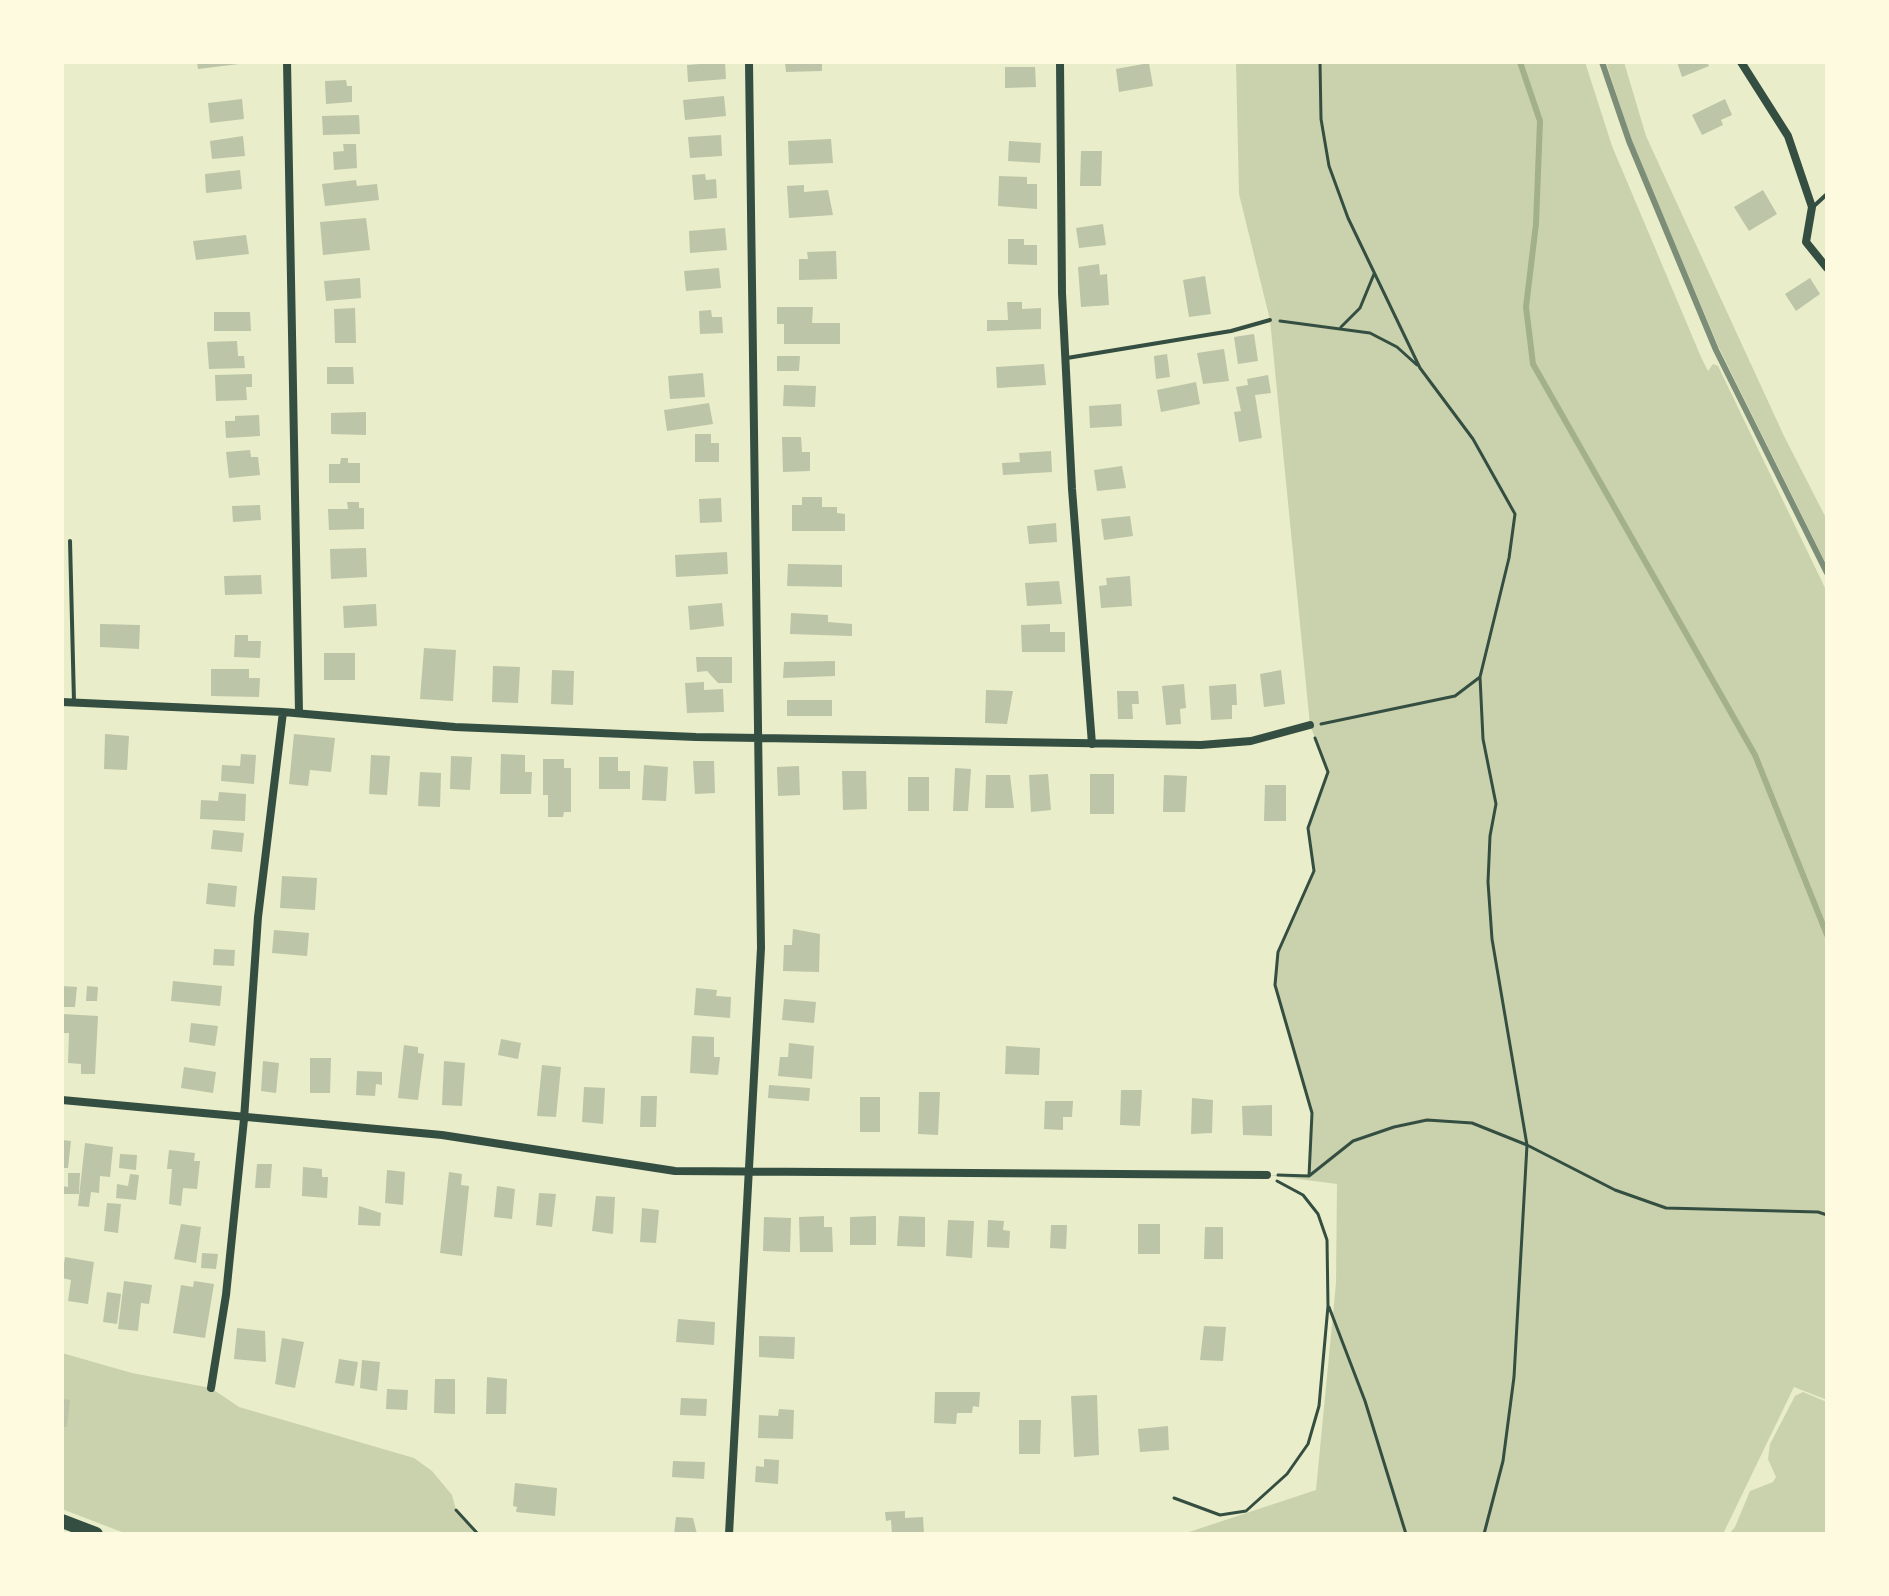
<!DOCTYPE html>
<style>
body{margin:0}
#map{position:relative;width:1889px;height:1596px;overflow:hidden;background:#e9edc9;font-family:Lato,sans-serif}
canvas{display:block}
.frame{position:absolute;inset:0;border:64px solid #fefae0;pointer-events:none}
</style>
<div id="map">
<canvas width="1889" height="1596"></canvas>
<div class="frame"></div>
</div>
<script>
const ctx = document.querySelector('canvas').getContext('2d');
ctx.lineJoin = 'round';
function fillPath(path, color) { ctx.fillStyle = color; ctx.fill(path, 'evenodd'); }
const toPath = rows => new Path2D(rows.map(r => 'M' + r).join(''));
function stroke(path, color, width, dash) { ctx.strokeStyle = color; ctx.lineWidth = width; ctx.lineCap = dash ? 'butt' : 'round'; ctx.setLineDash(dash || []); ctx.stroke(path); }
fillPath(toPath([
 [1236,62,1585,62,1612,146,1701,357,1708,371,1713,364,1718,366,1827,592,1827,1400,1794,1387,1723,1534,1183,1534,1316,1490,1336,1283,1337,1184,1267,1175,1308,1176,1312,1113,1275,985,1278,952,1314,871,1308,828,1328,772,1310,725,1270,320,1239,194],
 [1606,62,1624,62,1646,136,1784,436,1827,520,1827,566,1719,348,1632,142],
 [62,1353,132,1373,211,1388,239,1407,414,1458,432,1471,452,1495,456,1510,478,1534,127,1534,62,1509],
 [1803,1392,1827,1402,1827,1534,1729,1534,1735,1527,1750,1491,1773,1482,1776,1477,1768,1459,1770,1444,1795,1396]
]), '#cad2ad');
stroke(toPath([
 [1520,62,1540,121,1536,224,1526,307,1533,364,1755,755,1827,935]
]), '#a3b18a', 6);
fillPath(toPath([
 [197,62,239,62,239,64,198,69],
 [725,62,726,79,688,82,687,65],
 [785,62,822,62,822,71,786,72],
 [1677,62,1707,62,1709,66,1682,77],
 [1149,63,1153,86,1119,92,1116,69],
 [1005,67,1035,67,1036,87,1005,88],
 [346,80,347,86,352,86,352,102,326,104,325,81],
 [724,96,726,116,685,120,683,100],
 [242,99,244,119,210,123,208,103],
 [1725,99,1732,115,1721,120,1723,125,1702,135,1692,115],
 [359,115,360,134,323,135,322,116],
 [721,135,722,156,690,158,688,137],
 [243,136,245,156,212,159,210,141],
 [831,139,833,163,789,165,788,141],
 [1009,141,1041,143,1040,163,1008,161],
 [343,144,356,144,357,168,334,170,333,152,344,151],
 [1081,151,1102,151,1101,186,1080,186],
 [240,170,242,189,206,193,205,174],
 [705,174,706,180,716,179,717,198,694,200,692,175],
 [999,176,1027,177,1027,184,1037,184,1037,209,998,206],
 [356,180,357,186,377,184,379,200,325,206,322,184],
 [804,185,804,192,828,190,833,215,789,218,787,186],
 [1763,190,1777,214,1749,231,1734,207],
 [366,218,370,250,323,255,320,222],
 [1103,224,1106,245,1079,248,1076,228],
 [725,228,727,250,690,253,689,231],
 [246,235,249,254,196,260,193,241],
 [1008,239,1024,239,1024,245,1037,245,1037,265,1008,264],
 [836,251,837,279,799,280,799,259,808,259,807,252],
 [1099,264,1100,275,1107,274,1109,305,1081,307,1078,267],
 [719,268,721,288,686,291,684,271],
 [1205,276,1211,314,1189,317,1183,280],
 [360,278,361,298,326,301,324,281],
 [1810,278,1820,294,1796,311,1785,294],
 [1007,302,1022,302,1022,309,1041,308,1041,329,987,331,987,320,1008,320],
 [777,307,813,307,812,323,840,323,840,344,784,344,784,324,777,324],
 [355,308,356,343,335,343,334,309],
 [711,310,712,317,722,317,723,333,700,334,699,311],
 [214,312,250,312,251,331,214,331],
 [1254,334,1258,361,1238,364,1234,337],
 [237,341,238,356,244,356,245,368,209,369,207,342],
 [1224,349,1229,381,1203,384,1197,353],
 [1167,354,1170,377,1156,379,1154,356],
 [777,356,800,356,799,371,777,371],
 [1044,364,1046,385,997,388,996,367],
 [327,367,353,367,354,384,327,384],
 [703,373,705,397,670,399,668,376],
 [252,374,252,387,246,387,247,400,216,401,215,375],
 [1268,375,1271,393,1255,395,1262,438,1239,442,1234,412,1241,411,1236,387,1248,385,1247,379],
 [1196,382,1200,404,1161,412,1157,390],
 [784,385,816,386,815,407,783,406],
 [709,403,713,424,667,431,664,410],
 [1121,404,1122,426,1090,428,1089,406],
 [366,412,366,435,331,434,331,413],
 [259,415,260,436,226,438,225,421,235,421,235,416],
 [695,434,711,434,711,443,719,443,719,462,695,462],
 [782,437,801,437,802,452,810,452,810,471,783,472],
 [250,450,251,457,258,457,260,475,229,478,226,452],
 [1051,451,1052,472,1003,475,1002,463,1020,462,1019,453],
 [341,458,348,458,348,463,360,463,360,483,329,483,329,464,340,464],
 [1122,466,1126,488,1097,491,1094,470],
 [802,497,822,497,822,507,837,507,837,513,845,514,845,531,792,531,792,505,802,505],
 [721,498,722,522,700,523,699,499],
 [347,502,359,502,359,508,364,508,364,529,329,530,328,509,348,509],
 [260,505,261,520,233,522,232,506],
 [1130,516,1133,536,1104,540,1101,519],
 [1056,523,1057,542,1029,544,1027,526],
 [366,548,367,577,331,579,330,549],
 [727,552,728,574,676,577,675,555],
 [788,564,842,565,842,587,787,586],
 [261,575,262,594,225,595,224,576],
 [1130,576,1132,606,1101,608,1099,586,1107,585,1106,578],
 [1059,581,1062,604,1027,606,1025,583],
 [722,603,724,626,690,630,688,606],
 [376,604,377,626,344,628,343,606],
 [791,613,828,615,828,622,852,624,852,636,790,634],
 [100,624,140,625,139,649,100,647],
 [1050,624,1050,632,1065,632,1065,652,1022,652,1021,625],
 [235,635,248,635,248,641,261,641,260,658,234,657],
 [424,648,456,650,453,701,420,699],
 [324,653,355,653,355,680,324,680],
 [696,657,732,657,732,683,718,683,707,671,697,672],
 [835,661,835,676,783,678,784,662],
 [493,666,520,667,518,703,492,702],
 [211,669,249,669,249,678,260,678,259,697,211,696],
 [552,670,574,671,573,705,551,704],
 [1281,670,1285,704,1264,707,1260,674],
 [704,682,704,690,723,689,724,712,687,713,685,683],
 [1184,684,1186,708,1180,709,1181,724,1166,725,1162,686],
 [1236,684,1237,705,1232,705,1232,719,1211,720,1209,686],
 [986,690,1013,691,1007,724,985,723],
 [1117,691,1138,691,1139,704,1132,704,1133,719,1118,719],
 [787,700,832,700,832,716,787,716],
 [105,734,129,736,127,770,104,769],
 [294,734,335,738,331,772,310,770,308,786,289,784],
 [241,754,256,755,254,784,221,781,222,765,240,766],
 [501,754,525,755,525,772,532,772,531,794,500,794],
 [371,755,390,756,387,795,369,794],
 [451,756,472,757,470,790,450,789],
 [599,757,618,757,618,771,630,771,630,789,599,789],
 [543,759,564,759,564,768,571,768,571,812,564,812,563,817,548,817,548,795,543,795],
 [693,761,714,761,715,793,695,794],
 [644,765,668,767,666,801,642,800],
 [799,766,800,795,778,796,777,767],
 [955,768,971,769,968,811,953,811],
 [842,771,866,771,867,809,843,810],
 [420,772,441,773,440,807,418,806],
 [1048,774,1051,810,1031,812,1029,775],
 [1090,774,1114,774,1114,814,1090,814],
 [986,775,1010,775,1014,808,985,808],
 [1164,775,1187,776,1185,812,1163,812],
 [908,777,929,777,929,811,908,811],
 [1265,785,1286,785,1286,821,1264,821],
 [219,792,246,794,245,821,200,819,201,800,218,801],
 [213,830,244,833,242,852,211,849],
 [282,876,317,878,315,910,280,908],
 [208,883,237,886,235,907,206,904],
 [793,929,820,934,819,972,783,971,784,945,792,945],
 [274,930,309,933,307,956,272,953],
 [214,949,235,950,234,966,213,965],
 [173,981,222,986,220,1006,171,1001],
 [62,986,77,987,75,1007,62,1007],
 [87,986,98,987,97,1001,86,1001],
 [696,988,717,990,716,996,731,997,730,1018,694,1015],
 [784,999,816,1002,814,1023,782,1020],
 [62,1014,98,1016,95,1074,81,1074,81,1064,68,1063,69,1033,62,1033],
 [191,1023,218,1026,215,1046,189,1042],
 [692,1036,714,1037,714,1057,720,1057,718,1075,690,1073],
 [501,1039,521,1043,518,1059,498,1055],
 [789,1043,814,1046,812,1079,778,1076,780,1057,788,1057],
 [404,1045,418,1047,418,1053,424,1054,418,1100,398,1098],
 [1006,1046,1040,1048,1039,1075,1005,1074],
 [310,1058,331,1058,330,1093,310,1093],
 [263,1061,279,1063,276,1093,261,1091],
 [444,1061,465,1063,462,1106,442,1105],
 [542,1065,561,1067,556,1117,537,1116],
 [184,1067,216,1072,213,1093,181,1088],
 [357,1071,382,1072,382,1085,376,1084,375,1096,356,1095],
 [769,1085,810,1088,809,1101,768,1098],
 [584,1087,605,1088,603,1124,582,1122],
 [1121,1090,1142,1090,1140,1126,1120,1125],
 [919,1092,940,1092,938,1135,918,1134],
 [641,1096,657,1096,656,1127,640,1127],
 [860,1097,880,1097,880,1132,860,1132],
 [1192,1098,1213,1100,1212,1133,1191,1134],
 [1045,1101,1073,1101,1072,1117,1063,1117,1063,1130,1044,1129],
 [1272,1105,1272,1136,1243,1135,1242,1106],
 [62,1140,71,1141,68,1168,62,1168],
 [85,1143,113,1147,110,1177,100,1176,99,1193,91,1192,89,1207,78,1206],
 [169,1150,195,1153,194,1161,200,1161,197,1189,183,1188,181,1206,169,1204,172,1169,167,1169],
 [120,1154,137,1155,136,1170,119,1168],
 [257,1164,272,1164,270,1188,255,1188],
 [303,1167,322,1169,322,1177,328,1177,327,1198,302,1196],
 [387,1170,405,1172,403,1205,385,1203],
 [449,1172,462,1174,461,1185,469,1186,462,1256,440,1253],
 [68,1173,80,1173,79,1194,62,1194,62,1186,68,1187],
 [130,1174,139,1175,136,1200,116,1198,117,1184,128,1186],
 [497,1186,515,1189,512,1219,494,1217],
 [539,1193,556,1194,552,1227,536,1225],
 [596,1196,615,1197,613,1234,592,1231],
 [107,1203,121,1204,118,1233,104,1231],
 [359,1206,381,1213,380,1226,358,1225],
 [642,1208,659,1210,656,1243,640,1242],
 [824,1216,824,1227,832,1227,833,1252,800,1252,799,1217],
 [876,1216,876,1245,850,1245,850,1217],
 [899,1216,925,1217,925,1247,897,1246],
 [764,1217,791,1218,790,1252,763,1251],
 [948,1220,974,1221,972,1258,946,1256],
 [988,1220,1004,1221,1003,1230,1010,1231,1009,1248,987,1247],
 [181,1224,201,1227,196,1263,174,1259],
 [1138,1224,1160,1224,1160,1254,1138,1254],
 [1051,1225,1067,1225,1066,1249,1050,1248],
 [1205,1227,1223,1227,1223,1259,1204,1259],
 [202,1253,218,1254,216,1269,201,1268],
 [65,1257,94,1262,88,1304,68,1301,71,1280,62,1278],
 [124,1281,152,1285,149,1304,141,1303,138,1331,118,1329],
 [194,1281,214,1284,205,1338,173,1333,181,1285,193,1287],
 [107,1292,121,1294,117,1324,103,1322],
 [678,1319,715,1322,714,1345,676,1342],
 [1204,1326,1226,1327,1223,1361,1200,1360],
 [237,1328,265,1331,266,1362,234,1359],
 [759,1336,795,1337,794,1359,759,1357],
 [282,1338,304,1342,295,1388,275,1384],
 [339,1359,358,1362,354,1386,335,1383],
 [362,1360,380,1362,377,1391,360,1388],
 [487,1377,507,1379,506,1414,486,1414],
 [435,1379,455,1379,455,1414,434,1413],
 [387,1389,408,1390,407,1410,386,1409],
 [935,1392,980,1392,979,1407,973,1406,972,1413,957,1413,956,1424,934,1423],
 [1097,1395,1099,1455,1074,1457,1071,1396],
 [681,1398,707,1399,706,1416,680,1415],
 [63,1399,70,1400,67,1427,62,1427],
 [779,1409,794,1410,793,1439,758,1438,759,1415,778,1416],
 [1019,1420,1041,1420,1040,1454,1019,1454],
 [1168,1426,1169,1450,1140,1452,1138,1429],
 [764,1459,779,1460,778,1484,755,1482,756,1466,764,1467],
 [673,1461,705,1462,704,1479,672,1477],
 [515,1483,557,1488,555,1516,516,1512,517,1507,513,1506],
 [905,1511,905,1518,923,1517,924,1534,892,1534,891,1520,886,1521,885,1512],
 [676,1517,693,1518,697,1534,674,1534]
]), '#bcc5a7');
stroke(toPath([
 [1320,62,1321,119,1329,166,1348,218,1420,368,1473,439,1515,514,1509,558,1480,677,1455,696,1321,724],
 [1280,321,1370,333,1397,347,1417,365],
 [1341,327,1360,308,1374,274],
 [1480,677,1483,739,1496,804,1490,836,1488,882,1492,939,1527,1145,1514,1377,1503,1461,1484,1534],
 [1278,1175,1309,1176,1312,1113,1275,985,1278,952,1314,871,1308,828,1328,772,1315,738],
 [1309,1176,1353,1141,1394,1127,1427,1120,1472,1123,1527,1145,1615,1190,1666,1208,1818,1212,1827,1215],
 [1329,1307,1365,1401,1406,1534],
 [1174,1498,1220,1515,1246,1511,1287,1474,1308,1444,1319,1406,1328,1306,1327,1240,1318,1214,1303,1195,1277,1181],
 [456,1510,478,1534]
]), '#344e41', 3);
stroke(toPath([
 [1814,206,1827,194],
 [1067,358,1231,331,1270,320],
 [70,541,74,702]
]), '#344e41', 4);
stroke(toPath([
 [287,62,299,713],
 [1060,62,1062,293,1072,489,1092,744],
 [1741,62,1788,136,1812,207,1806,242,1827,268],
 [62,702,283,712,455,727,696,737,1201,745,1251,741,1310,725],
 [62,1100,442,1135,675,1171,1267,1175],
 [211,1388,226,1295,244,1119,258,917,283,712],
 [729,1534,761,948,749,62]
]), '#344e41', 8);
stroke(toPath([
 [62,1521,96,1534]
]), '#344e41', 14);
stroke(toPath([
 [1602,62,1629,141,1716,350,1827,573]
]), '#7c8e77', 6);
</script>
